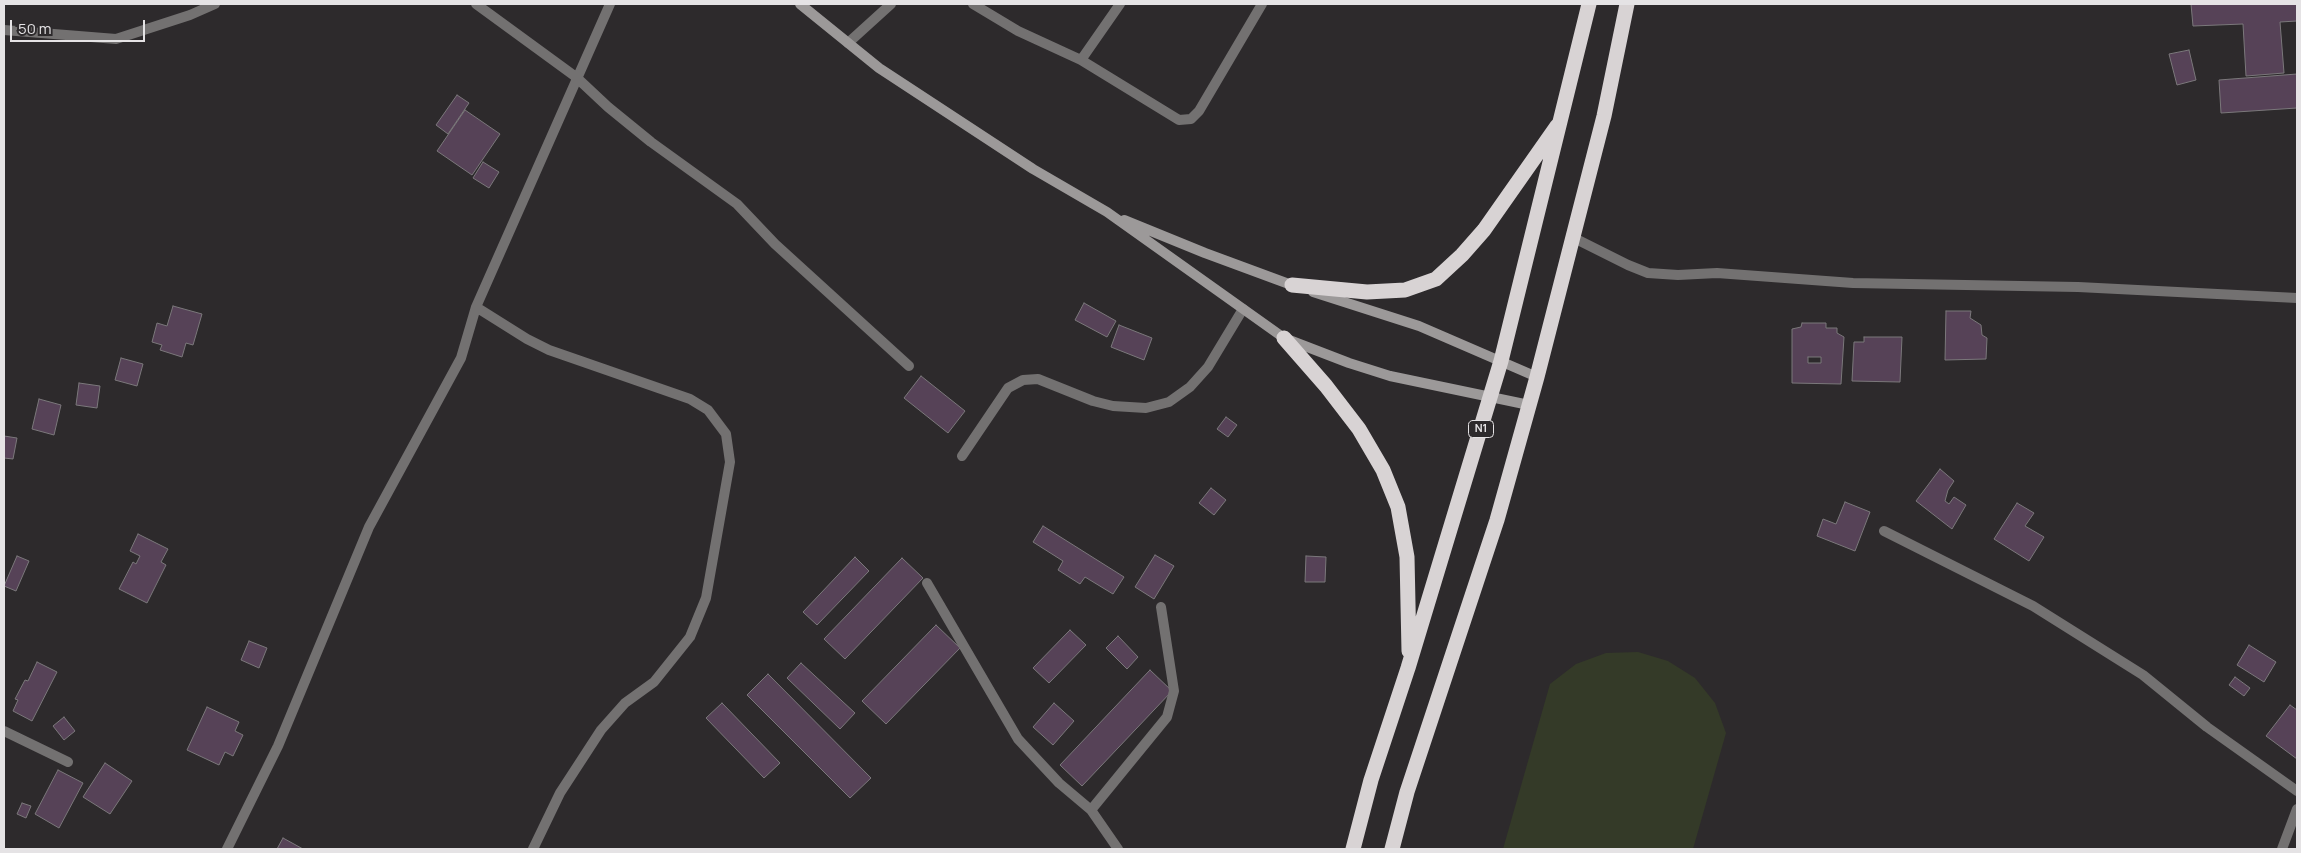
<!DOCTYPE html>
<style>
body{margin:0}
#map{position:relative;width:2301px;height:853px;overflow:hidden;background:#2d2a2c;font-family:Manrope,sans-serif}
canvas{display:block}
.frame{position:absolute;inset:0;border:5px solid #e5e3e5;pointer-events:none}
.scale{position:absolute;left:10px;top:20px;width:135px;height:22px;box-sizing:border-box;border:2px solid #e5e3e5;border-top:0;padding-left:6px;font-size:15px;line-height:18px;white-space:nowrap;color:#e5e3e5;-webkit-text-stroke:4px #2d2a2c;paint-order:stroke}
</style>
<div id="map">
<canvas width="2301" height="853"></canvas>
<div class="frame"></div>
<div class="scale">50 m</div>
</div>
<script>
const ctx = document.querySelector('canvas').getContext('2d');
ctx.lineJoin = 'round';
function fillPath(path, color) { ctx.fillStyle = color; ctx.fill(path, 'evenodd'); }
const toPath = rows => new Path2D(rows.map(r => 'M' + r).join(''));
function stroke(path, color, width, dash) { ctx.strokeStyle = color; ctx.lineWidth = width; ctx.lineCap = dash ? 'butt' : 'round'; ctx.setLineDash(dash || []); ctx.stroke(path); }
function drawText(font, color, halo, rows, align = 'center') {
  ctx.font = font + ' Manrope,sans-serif'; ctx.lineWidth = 4.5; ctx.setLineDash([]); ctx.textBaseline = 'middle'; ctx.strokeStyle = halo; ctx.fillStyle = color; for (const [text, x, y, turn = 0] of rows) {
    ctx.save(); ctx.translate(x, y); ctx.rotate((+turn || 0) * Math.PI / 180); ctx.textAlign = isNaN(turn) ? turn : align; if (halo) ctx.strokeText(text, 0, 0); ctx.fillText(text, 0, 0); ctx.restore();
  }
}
fillPath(toPath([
 [1638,652,1668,661,1695,678,1715,703,1726,733,1693,849,1503,849,1550,684,1576,664,1606,653]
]), '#343a28');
const building = toPath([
 [2191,4,2297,4,2297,21,2280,22,2284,73,2246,76,2243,24,2193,26,2191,4],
 [2189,50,2196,80,2177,85,2169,54,2189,50],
 [2297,74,2297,108,2221,113,2219,80,2297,74],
 [457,95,469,103,448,134,436,125,457,95],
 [465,110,500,134,472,175,437,151,465,110],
 [483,162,499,172,489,188,473,178,483,162],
 [1084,303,1116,321,1107,337,1075,320,1084,303],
 [173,306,202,314,193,345,186,343,182,357,160,350,162,345,152,342,157,323,167,326,173,306],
 [1946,311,1971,311,1970,318,1981,325,1982,335,1987,338,1986,359,1945,360,1946,311],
 [1802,323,1826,323,1826,328,1837,328,1837,333,1844,337,1841,384,1792,383,1792,329,1801,327,1802,323],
 [1808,357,1821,357,1821,363,1808,363,1808,357],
 [1119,325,1152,338,1144,360,1111,347,1119,325],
 [1864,337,1902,337,1900,382,1852,381,1854,342,1864,342,1864,337],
 [121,358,143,364,137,386,115,380,121,358],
 [921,376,965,411,948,433,904,398,921,376],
 [79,383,100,386,97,408,76,405,79,383],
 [39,399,61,405,54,435,32,429,39,399],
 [1226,417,1237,425,1228,437,1217,429,1226,417],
 [4,436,17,438,13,459,4,458,4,436],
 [1940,469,1954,481,1948,490,1945,501,1949,504,1954,497,1966,505,1952,529,1916,501,1940,469],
 [1211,488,1226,500,1214,515,1199,503,1211,488],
 [1845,502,1870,512,1855,551,1817,536,1823,519,1836,524,1845,502],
 [2017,503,2034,513,2025,526,2044,537,2029,561,1994,539,2017,503],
 [1043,526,1124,577,1113,594,1085,577,1080,584,1058,570,1063,561,1033,542,1043,526],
 [138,534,168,549,161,562,166,565,147,603,119,589,133,562,136,564,140,556,130,551,138,534],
 [1155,555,1174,566,1154,599,1135,587,1155,555],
 [17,556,29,561,16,591,4,586,17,556],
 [1306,556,1326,557,1325,582,1305,582,1306,556],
 [855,557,869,571,817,625,803,612,855,557],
 [902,558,923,578,845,659,824,639,902,558],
 [936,625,960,648,886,724,862,701,936,625],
 [1070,630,1086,645,1049,683,1033,668,1070,630],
 [1118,636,1138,657,1127,669,1106,648,1118,636],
 [249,641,267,648,259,668,241,660,249,641],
 [2249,645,2276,662,2264,682,2237,665,2249,645],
 [37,662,57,672,32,721,13,711,18,700,15,699,25,680,28,681,37,662],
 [801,663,855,713,840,729,787,678,801,663],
 [1150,670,1172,691,1082,786,1060,765,1150,670],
 [768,674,871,778,850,798,747,695,768,674],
 [2235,677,2250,688,2244,696,2229,685,2235,677],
 [722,703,780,763,764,778,706,718,722,703],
 [1054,703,1074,721,1053,745,1033,727,1054,703],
 [2290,705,2297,710,2297,759,2266,736,2290,705],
 [207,707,239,722,235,731,243,735,233,756,225,752,219,765,187,750,207,707],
 [64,717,75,731,64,740,53,726,64,717],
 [105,763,132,781,110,814,83,797,105,763],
 [58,770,83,783,59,828,35,814,58,770],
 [22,803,31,806,26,818,17,814,22,803],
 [283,838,303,849,277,849,283,838]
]);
fillPath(building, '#564257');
stroke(building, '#7b787b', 1);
stroke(toPath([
 [476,4,576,77,608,107,651,142,737,204,775,244,909,366],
 [973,4,1018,31,1081,60,1120,4],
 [4,30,116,39,190,15,215,4],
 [848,43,891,4],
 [1081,60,1179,120,1191,119,1199,111,1262,4],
 [1572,237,1628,265,1648,273,1678,275,1717,273,1853,283,2078,287,2297,298],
 [476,307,527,339,549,350,690,399,708,410,726,434,730,462,706,598,690,637,654,682,625,703,601,730,560,793,533,849],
 [962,456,1008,388,1023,380,1038,379,1093,401,1113,406,1146,408,1169,402,1190,387,1208,367,1243,309],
 [1884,531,2033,606,2143,675,2207,727,2297,791],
 [927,583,1018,739,1059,783,1091,810],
 [4,731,68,762],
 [227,849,278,746,369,527,461,358,476,307,610,4],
 [1118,849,1091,810,1167,717,1174,691,1161,607],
 [2282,849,2297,809]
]), '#737171', 10);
stroke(toPath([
 [800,4,879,68,1033,169,1107,212,1284,338,1349,363,1390,376,1529,405],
 [1124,220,1205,253,1297,287],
 [1313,292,1419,326,1537,377]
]), '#9c9999', 10);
stroke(toPath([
 [1292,285,1367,292,1405,290,1436,279,1462,255,1484,230,1557,126],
 [1284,338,1326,386,1359,429,1383,470,1398,507,1407,557,1409,651],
 [1353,849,1371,780,1408,668,1501,361,1589,4],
 [1392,849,1407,792,1497,520,1537,377,1604,116,1627,4]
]), '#d8d3d4', 15);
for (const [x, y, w] of [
 [1481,429,25]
]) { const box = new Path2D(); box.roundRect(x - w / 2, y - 8.5, w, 17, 4); ctx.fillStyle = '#2d2a2c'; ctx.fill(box); stroke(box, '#e5e3e5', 1); }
drawText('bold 11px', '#e5e3e5', null, [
 ["N1",1481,429]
]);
</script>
